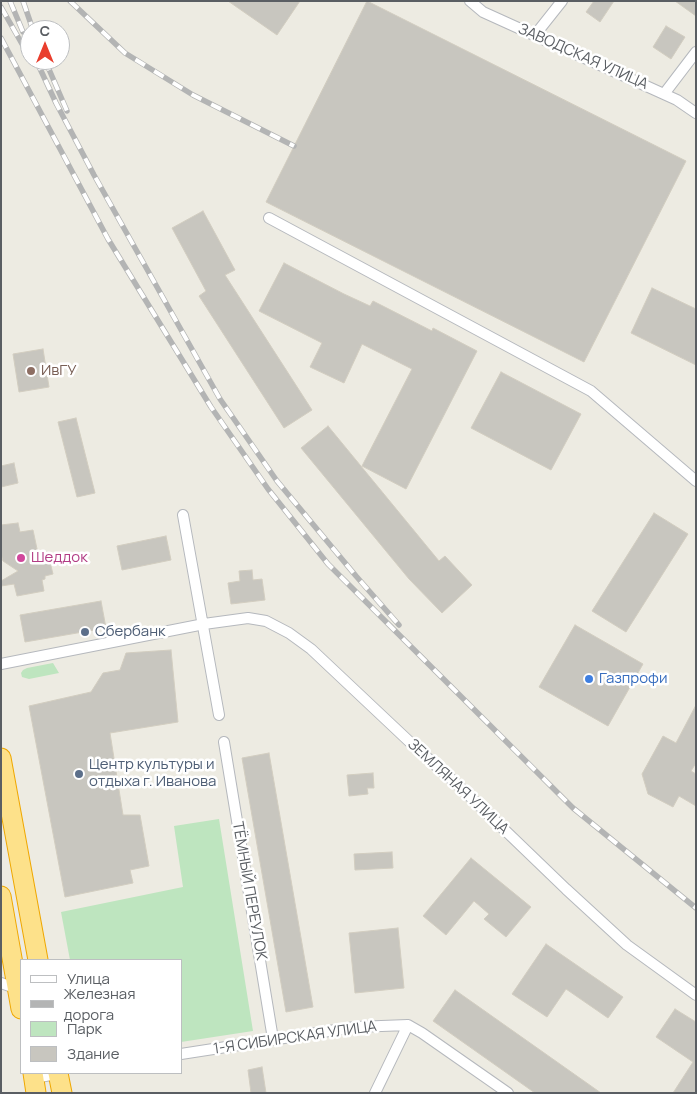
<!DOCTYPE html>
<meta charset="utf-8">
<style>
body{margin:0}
#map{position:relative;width:697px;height:1094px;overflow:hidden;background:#edebe2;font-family:Manrope,sans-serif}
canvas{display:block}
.frame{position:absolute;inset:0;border:2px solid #5a5e63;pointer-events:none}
.legend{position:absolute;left:20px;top:959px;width:162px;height:115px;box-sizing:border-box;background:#fff;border:1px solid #bdbfc1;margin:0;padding:6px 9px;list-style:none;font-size:15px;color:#5a5e63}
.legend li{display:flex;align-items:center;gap:10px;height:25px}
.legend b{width:25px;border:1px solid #bdbfc1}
.north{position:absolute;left:20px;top:20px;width:50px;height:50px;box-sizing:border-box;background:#fff;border:1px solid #bdbfc1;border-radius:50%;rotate:0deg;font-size:14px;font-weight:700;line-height:20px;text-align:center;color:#5a5e63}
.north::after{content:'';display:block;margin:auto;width:18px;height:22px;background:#e93e2d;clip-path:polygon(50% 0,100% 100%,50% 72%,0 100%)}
</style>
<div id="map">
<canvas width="697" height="1094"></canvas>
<div class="frame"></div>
<ul class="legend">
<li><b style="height:6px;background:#fff"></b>Улица</li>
<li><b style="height:6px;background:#b3b4b4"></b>Железная дорога</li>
<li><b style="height:14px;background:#bee5bf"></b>Парк</li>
<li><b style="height:14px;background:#c8c6bf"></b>Здание</li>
</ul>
<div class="north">С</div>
</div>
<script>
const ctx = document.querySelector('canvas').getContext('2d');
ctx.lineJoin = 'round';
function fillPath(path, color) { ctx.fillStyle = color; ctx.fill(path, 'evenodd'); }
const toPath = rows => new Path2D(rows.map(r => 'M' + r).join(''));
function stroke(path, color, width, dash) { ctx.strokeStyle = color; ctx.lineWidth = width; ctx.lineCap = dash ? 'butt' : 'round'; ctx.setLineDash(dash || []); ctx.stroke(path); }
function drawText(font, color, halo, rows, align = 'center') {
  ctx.font = font + ' Manrope,sans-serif'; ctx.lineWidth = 5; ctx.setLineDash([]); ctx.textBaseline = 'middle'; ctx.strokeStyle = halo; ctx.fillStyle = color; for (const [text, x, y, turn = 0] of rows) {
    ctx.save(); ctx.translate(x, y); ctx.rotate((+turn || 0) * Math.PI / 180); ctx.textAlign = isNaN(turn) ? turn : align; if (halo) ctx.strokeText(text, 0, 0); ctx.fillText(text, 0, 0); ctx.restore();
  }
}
fillPath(toPath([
 [53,663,59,673,29,679,22,677,21,673,23,670,27,668],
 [219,819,253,1031,181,1042,181,960,70,960,61,912,183,887,174,826]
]), '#bee5bf');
const building = toPath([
 [228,1,300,1,277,35,228,1],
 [367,1,686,161,584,362,266,202,367,1],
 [594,1,614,1,600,22,586,12,594,1],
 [675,1,696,1,696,16,675,1],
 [666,26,685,37,671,59,653,47,666,26],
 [203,211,235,270,225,275,312,410,284,428,199,296,206,291,172,228,203,211],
 [284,263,344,294,370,306,373,301,432,331,433,328,477,351,406,489,362,466,412,369,362,344,344,383,310,367,322,343,259,311,284,263],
 [652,288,696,309,696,365,631,333,652,288],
 [43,349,49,387,19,392,13,354,43,349],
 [501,372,581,414,551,470,471,428,501,372],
 [76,418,95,493,77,497,58,422,76,418],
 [328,426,439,561,445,556,472,585,442,613,409,579,301,448,328,426],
 [14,463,18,483,1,487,1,466,14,463],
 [654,513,688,534,626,632,592,611,654,513],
 [18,523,20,532,33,530,40,563,50,562,53,574,45,576,45,579,42,580,44,591,17,596,14,584,1,586,1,581,18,571,3,561,1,554,1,525,18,523],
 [166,536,171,560,122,570,117,546,166,536],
 [252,570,253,580,262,579,265,600,231,604,228,583,240,581,239,571,252,570],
 [101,601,106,628,25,642,20,615,101,601],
 [575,625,643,664,608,726,539,687,575,625],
 [171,650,178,722,110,733,123,815,140,815,149,866,130,870,133,883,65,897,29,706,91,692,103,673,120,670,126,653,171,650],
 [696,705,696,763,691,771,696,774,696,806,679,796,673,807,648,794,642,774,663,736,676,743,696,705],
 [269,753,313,1007,286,1012,242,758,269,753],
 [373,773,374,788,367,788,368,794,349,796,347,775,373,773],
 [392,852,393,868,355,870,354,854,392,852],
 [471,858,531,907,506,937,484,919,489,914,474,901,446,935,423,916,471,858],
 [398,928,404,988,355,993,349,933,398,928],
 [546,944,623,997,608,1018,566,989,547,1017,512,994,546,944],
 [455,990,601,1093,535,1093,433,1021,455,990],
 [675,1009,696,1022,696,1093,673,1093,693,1062,656,1037,675,1009],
 [262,1067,266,1093,251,1093,248,1070,262,1067]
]);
fillPath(building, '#c8c6bf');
stroke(building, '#d2cdc0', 1);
const street = toPath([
 [470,1,483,12,677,100,696,113],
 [535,35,562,1],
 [664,94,696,52],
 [269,218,591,391,696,481],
 [183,515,219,715],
 [1,664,204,624,248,618,266,621,289,633,311,649,414,746,459,786,566,889,627,945,696,995],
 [224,742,273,1039],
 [1,983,18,989],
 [181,1054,355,1027,408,1025,422,1033,508,1093],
 [34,1078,62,1073],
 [375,1093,408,1025]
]);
const highway = toPath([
 [1,758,38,960],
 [1,896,21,1009],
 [33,1073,36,1093],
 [58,1073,62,1093]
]);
stroke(street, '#b5b8bd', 12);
stroke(highway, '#efa700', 21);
stroke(street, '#fff', 10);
stroke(highway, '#fde18a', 19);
const rail = toPath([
 [10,1,23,32],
 [23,1,33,30],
 [70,1,125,53,193,95,294,146],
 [1,7,30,58],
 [1,38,108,239,211,407,268,489,328,564,573,808,696,908],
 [36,60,56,103,94,175,220,399,277,481,356,576,399,625],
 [45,60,67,111]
]);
stroke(rail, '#b3b4b4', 5.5);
stroke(rail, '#fff', 4, [11]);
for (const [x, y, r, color] of [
 [31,371,5,"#8d6e63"],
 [21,558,5,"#d1479c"],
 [85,632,5,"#5c6f8a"],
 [589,679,5,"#3f7fe0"],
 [79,774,5,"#5c6f8a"]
]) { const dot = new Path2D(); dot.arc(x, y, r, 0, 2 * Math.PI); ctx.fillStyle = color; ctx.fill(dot); stroke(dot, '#fff', 2); }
drawText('15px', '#5a5e63', '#fff', [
 ["ЗАВОДСКАЯ УЛИЦА",583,57,24],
 ["ЗЕМЛЯНАЯ УЛИЦА",458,787,43],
 ["ТЁМНЫЙ ПЕРЕУЛОК",249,891,80],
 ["1-Я СИБИРСКАЯ УЛИЦА",295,1038,-8]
]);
drawText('15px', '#785e54', '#fff', [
 ["ИвГУ",41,371]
], 'left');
drawText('15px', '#b23c85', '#fff', [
 ["Шеддок",31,558]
], 'left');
drawText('15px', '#4e5e75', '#fff', [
 ["Сбербанк",95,632],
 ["Центр культуры и",89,765],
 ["отдыха г. Иванова",89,782]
], 'left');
drawText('15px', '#366cbe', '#fff', [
 ["Газпрофи",599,679]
], 'left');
</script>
